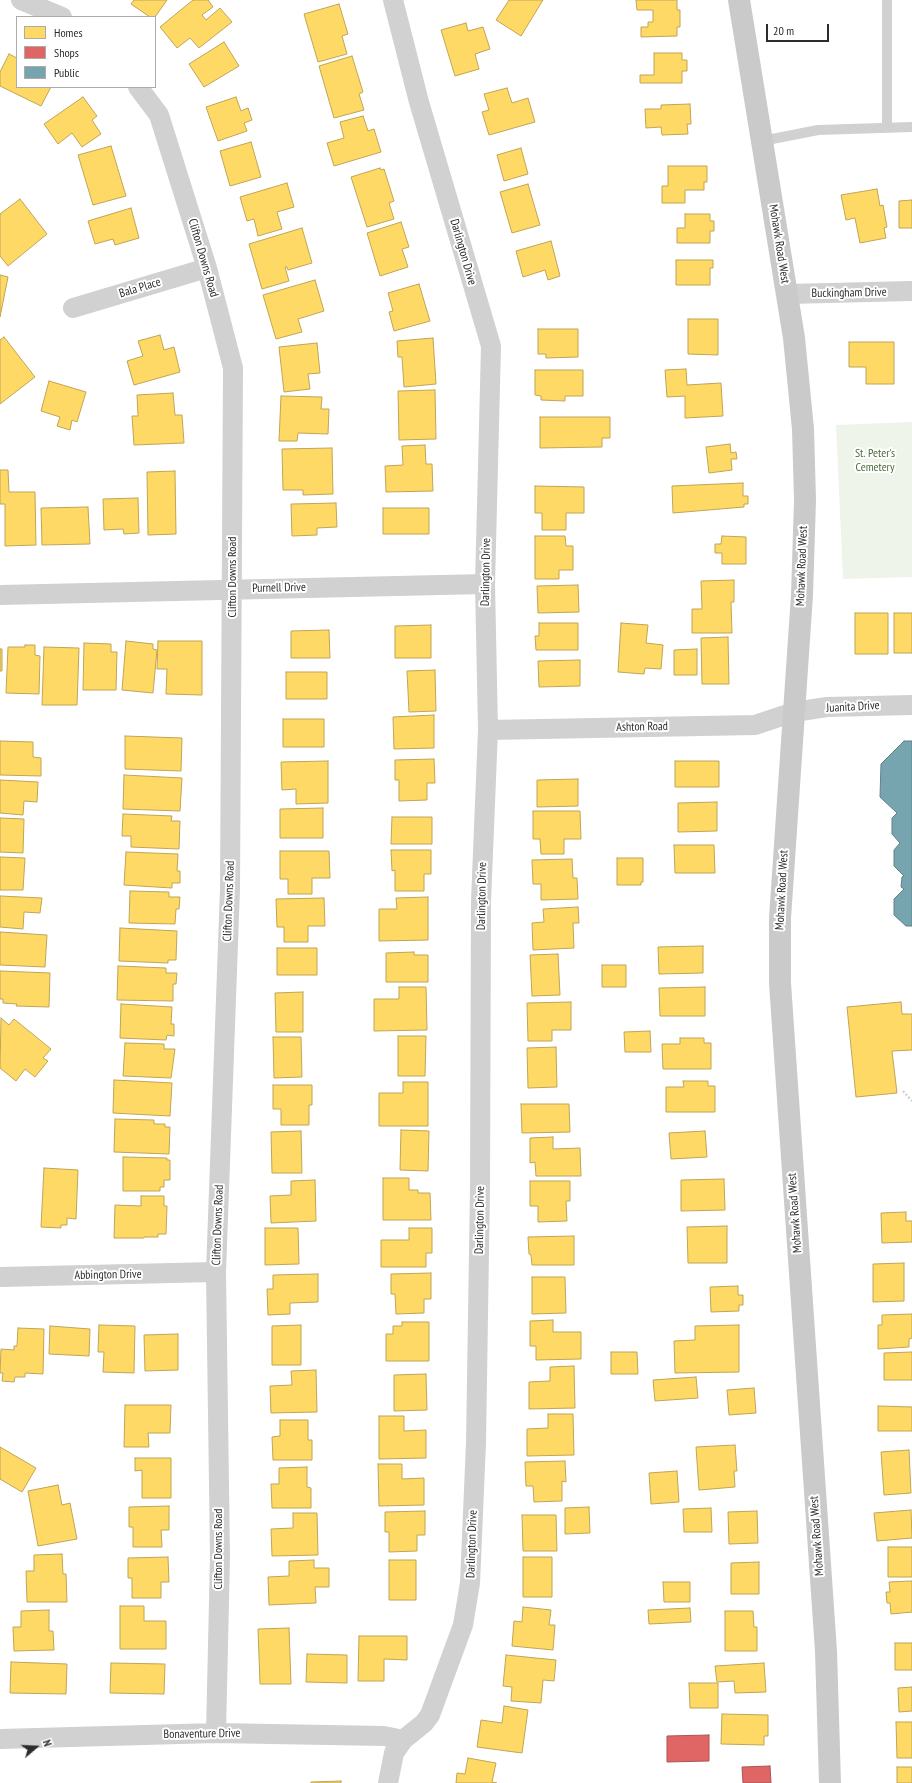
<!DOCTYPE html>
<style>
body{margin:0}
#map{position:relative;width:912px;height:1783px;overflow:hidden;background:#fff;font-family:"PT Sans Narrow",sans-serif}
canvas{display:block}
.legend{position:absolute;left:16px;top:16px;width:140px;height:72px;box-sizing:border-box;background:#fff;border:1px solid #ababab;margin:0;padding:5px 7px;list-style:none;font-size:12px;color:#2c2c2c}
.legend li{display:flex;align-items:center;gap:8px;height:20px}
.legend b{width:20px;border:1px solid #ababab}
.north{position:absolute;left:16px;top:1727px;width:40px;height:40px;-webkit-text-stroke:3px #fff;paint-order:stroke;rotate:71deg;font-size:11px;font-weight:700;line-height:16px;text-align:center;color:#2c2c2c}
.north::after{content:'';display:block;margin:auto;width:14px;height:18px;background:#2c2c2c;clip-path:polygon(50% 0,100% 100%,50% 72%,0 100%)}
.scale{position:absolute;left:766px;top:24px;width:63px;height:18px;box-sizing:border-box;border:2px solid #2c2c2c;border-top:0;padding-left:5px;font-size:12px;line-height:14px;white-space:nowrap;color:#2c2c2c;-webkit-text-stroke:3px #fff;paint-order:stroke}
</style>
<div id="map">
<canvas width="912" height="1783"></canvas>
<ul class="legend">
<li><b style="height:11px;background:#ffd966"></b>Homes</li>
<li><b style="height:11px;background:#e06666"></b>Shops</li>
<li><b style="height:11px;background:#76a5af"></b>Public</li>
</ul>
<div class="north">N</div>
<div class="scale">20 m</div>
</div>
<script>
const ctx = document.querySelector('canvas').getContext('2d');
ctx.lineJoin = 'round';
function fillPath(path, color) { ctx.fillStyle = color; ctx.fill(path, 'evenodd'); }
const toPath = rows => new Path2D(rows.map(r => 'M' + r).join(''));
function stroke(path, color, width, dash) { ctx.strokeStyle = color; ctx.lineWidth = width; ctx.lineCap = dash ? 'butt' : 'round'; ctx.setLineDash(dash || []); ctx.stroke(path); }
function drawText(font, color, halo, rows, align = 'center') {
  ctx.font = font + ' "PT Sans Narrow",sans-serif'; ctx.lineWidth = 4; ctx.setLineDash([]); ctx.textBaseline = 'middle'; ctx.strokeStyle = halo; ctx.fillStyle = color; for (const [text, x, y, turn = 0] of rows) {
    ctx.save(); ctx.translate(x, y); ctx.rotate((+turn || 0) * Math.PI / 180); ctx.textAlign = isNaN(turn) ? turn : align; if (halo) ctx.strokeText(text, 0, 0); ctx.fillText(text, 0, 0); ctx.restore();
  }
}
fillPath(toPath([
 [912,422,912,577,843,579,836,425]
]), '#eef4e9');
const homes = toPath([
 [134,0,167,0,155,17,150,17,131,4,134,0],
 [193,0,208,0,213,7,202,15,206,20,220,8,232,22,199,48,190,38,177,48,160,27,193,0],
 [509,0,543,0,521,36,496,20,509,0],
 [636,0,677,0,677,10,680,10,680,27,677,27,677,36,641,37,641,27,648,27,648,22,653,22,653,10,637,10,636,0],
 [339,4,348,34,342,36,347,54,318,62,304,14,339,4],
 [466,23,468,31,483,27,490,49,475,54,479,69,455,76,441,30,466,23],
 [224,42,239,66,204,87,189,64,224,42],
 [654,53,682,53,682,60,687,60,687,71,682,71,682,83,640,83,640,75,654,75,654,53],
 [9,54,17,58,17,87,51,87,41,106,0,86,0,72,9,54],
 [352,56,363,92,359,94,364,110,334,118,319,66,352,56],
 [507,88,512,103,528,98,535,122,489,135,482,112,489,110,484,94,507,88],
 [83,97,97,116,92,120,101,134,82,147,72,133,58,144,44,124,83,97],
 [236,97,241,111,248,108,252,120,244,123,247,131,218,141,206,107,236,97],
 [690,104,691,124,687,124,688,134,662,135,661,127,646,128,645,109,661,109,661,105,690,104],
 [363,116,368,131,374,129,381,152,334,166,327,143,344,138,340,122,363,116],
 [251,142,261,177,230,186,220,151,251,142],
 [111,146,126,196,93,205,78,155,111,146],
 [521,148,528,174,504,181,497,155,521,148],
 [668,166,707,166,707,182,704,182,704,190,685,190,685,203,662,203,662,186,668,186,668,166],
 [380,168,381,170,384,169,394,201,389,203,394,219,367,227,351,177,380,168],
 [287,183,294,207,277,212,282,229,258,236,254,219,247,221,240,197,287,183],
 [528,184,540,225,512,233,500,192,528,184],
 [877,189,880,206,883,205,887,227,884,228,886,238,860,243,855,218,846,220,841,195,877,189],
 [20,199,47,234,8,266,0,256,0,214,20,199],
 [912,200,912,228,899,228,899,201,912,200],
 [131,208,139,238,115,245,113,239,95,244,88,221,131,208],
 [685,214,710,214,710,221,714,221,714,231,710,231,710,243,677,243,677,228,685,228,685,214],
 [401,222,409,247,402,249,408,267,380,276,367,233,401,222],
 [302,228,312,263,288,270,287,267,285,267,289,281,262,289,249,244,302,228],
 [551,241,560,276,548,280,545,270,523,277,516,251,551,241],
 [676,260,713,260,713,268,710,268,710,285,676,285,676,260],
 [0,275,8,277,0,317,0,275],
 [315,280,324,311,298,319,302,332,276,339,263,295,315,280],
 [419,284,430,321,394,331,389,312,393,311,388,293,419,284],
 [688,319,718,319,718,355,688,354,688,319],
 [538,329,578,329,578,357,546,358,546,354,538,354,538,329],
 [160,335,164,350,174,347,180,372,134,385,127,361,143,356,138,341,160,335],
 [4,337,35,377,0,404,0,340,4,337],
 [433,338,436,384,404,387,402,357,398,357,397,341,433,338],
 [849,342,894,342,894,384,866,384,866,367,849,367,849,342],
 [317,343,320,373,308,374,310,389,284,392,279,347,317,343],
 [686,369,687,385,721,383,723,416,685,418,685,396,667,397,665,370,686,369],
 [535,370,583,370,583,396,565,396,565,401,541,400,541,396,535,395,535,370],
 [49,381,86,392,77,422,72,420,70,430,57,426,60,417,41,411,49,381],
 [435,390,436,439,399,440,398,391,435,390],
 [173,393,175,415,182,415,184,443,134,445,132,416,138,416,137,395,173,393],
 [281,396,322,397,321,409,329,409,328,434,298,433,297,441,279,441,281,396],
 [540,417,610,417,610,438,602,438,602,447,540,448,540,417],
 [730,444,731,453,736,452,737,459,731,459,732,470,709,473,706,447,730,444],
 [425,445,426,464,432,464,433,491,386,492,385,466,403,465,402,446,425,445],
 [332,448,333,494,303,495,303,490,283,490,282,449,332,448],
 [0,470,8,470,9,492,35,492,36,545,5,546,5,504,0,504,0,470],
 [175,471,176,534,148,535,147,472,175,471],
 [743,483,743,496,748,496,748,504,744,504,744,507,673,513,672,486,743,483],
 [535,486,584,487,584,513,566,513,566,530,542,530,542,513,535,513,535,486],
 [138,498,139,533,124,534,123,529,104,530,103,499,138,498],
 [336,503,337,527,317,528,317,535,292,536,291,504,336,503],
 [88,507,90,544,42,545,41,508,88,507],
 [383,508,429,508,429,534,383,534,383,508],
 [535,536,565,536,566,546,573,546,573,570,559,570,559,579,535,579,535,536],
 [722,536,746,537,746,564,722,564,722,553,715,553,715,544,721,544,722,536],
 [734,580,734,602,731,602,732,633,692,633,692,609,702,609,701,581,734,580],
 [578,585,579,612,538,613,537,586,578,585],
 [855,613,888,613,888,654,855,654,855,613],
 [894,613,912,613,912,653,894,653,894,613],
 [539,623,578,623,578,650,536,650,535,636,539,636,539,623],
 [621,623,648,625,646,643,663,645,661,669,645,668,644,674,618,672,621,623],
 [431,625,431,658,395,658,395,626,431,625],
 [329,630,330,658,291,658,291,631,329,630],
 [728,637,729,684,702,684,701,638,728,637],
 [126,641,153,644,153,649,157,650,153,693,122,690,126,641],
 [158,641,202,641,202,695,166,694,167,669,157,669,158,641],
 [84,643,111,644,111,652,117,652,116,690,83,690,84,643],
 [25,645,35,645,35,655,40,656,39,694,6,693,8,647,25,647,25,645],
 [44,647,79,648,77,705,42,705,44,647],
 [0,649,2,649,2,671,0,671,0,649],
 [697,649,697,675,674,675,674,650,697,649],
 [580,660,580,686,539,687,538,661,580,660],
 [435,670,436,711,409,712,407,671,435,670],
 [286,672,327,672,327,699,286,699,286,672],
 [434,715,434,748,394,749,393,717,434,715],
 [283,719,324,719,324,747,283,747,283,719],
 [125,736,182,738,181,771,125,769,125,736],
 [0,741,33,742,33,757,41,758,41,776,0,775,0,741],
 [434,759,435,783,427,783,427,800,399,801,399,780,395,780,395,760,434,759],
 [328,761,328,803,296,804,296,789,282,790,281,762,328,761],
 [675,761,719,761,719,787,675,787,675,761],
 [124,775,182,778,180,811,123,809,124,775],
 [578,779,578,806,537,807,537,780,578,779],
 [0,780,38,782,37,802,24,801,23,815,0,813,0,780],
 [717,802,717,831,678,832,678,803,717,802],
 [323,808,323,838,280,838,280,809,323,808],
 [533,811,580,811,581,839,564,839,564,854,541,854,540,839,533,839,533,811],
 [123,814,172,816,171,821,180,821,179,849,131,847,131,836,122,836,123,814],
 [392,817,432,817,432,844,391,844,392,817],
 [0,818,24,819,23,853,0,852,0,818],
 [674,845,714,845,715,873,675,873,674,845],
 [391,850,431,850,431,874,424,874,424,891,395,891,395,870,392,871,391,850],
 [280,851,329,851,330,878,312,878,312,894,288,894,288,879,280,879,280,851],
 [126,852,178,854,177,871,180,871,180,883,172,883,172,888,124,885,126,852],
 [0,857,25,858,23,890,0,890,0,857],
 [617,858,643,858,643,882,641,882,641,885,617,885,617,858],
 [572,859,573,878,577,878,578,899,541,900,541,884,533,884,532,860,572,859],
 [130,891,169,892,169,897,180,897,179,909,176,909,175,924,129,923,130,891],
 [0,896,42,898,40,913,24,912,23,929,0,927,0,896],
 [428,897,428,940,379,941,379,909,397,909,396,898,428,897],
 [324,898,325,926,308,926,308,942,284,942,284,927,277,927,276,899,324,898],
 [578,907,579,923,573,923,574,948,533,950,532,923,544,922,543,909,578,907],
 [120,928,177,931,176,960,168,960,168,963,119,961,120,928],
 [0,932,47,935,45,967,0,965,0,932],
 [703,946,703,973,659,974,658,947,703,946],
 [277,948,317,948,317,975,277,975,277,948],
 [414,952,414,955,428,955,428,982,386,982,386,953,414,952],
 [558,954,560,995,532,996,530,955,558,954],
 [602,965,626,965,626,987,602,987,602,965],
 [118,966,166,968,166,973,177,973,176,984,173,984,173,1001,117,1000,118,966],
 [0,971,50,973,49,1007,16,1006,17,1004,3,1003,3,999,0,999,0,971],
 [399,987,426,987,427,1030,374,1031,374,999,399,999,399,987],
 [705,987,705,1016,660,1016,659,988,705,987],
 [303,992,303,1032,276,1032,275,993,303,992],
 [571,1002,571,1030,552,1030,552,1041,528,1041,527,1003,571,1002],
 [901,1002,902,1014,912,1014,912,1050,892,1051,897,1093,856,1097,847,1007,901,1002],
 [121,1004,172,1007,171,1024,174,1024,174,1036,167,1035,166,1040,120,1038,121,1004],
 [1,1018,9,1025,14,1019,51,1049,43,1058,48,1061,35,1077,25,1069,16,1081,0,1068,1,1018],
 [650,1031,651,1052,625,1052,624,1032,650,1031],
 [398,1036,426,1036,425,1076,398,1076,398,1036],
 [273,1037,301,1037,302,1077,274,1078,273,1037],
 [680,1038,704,1038,704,1043,711,1043,711,1069,663,1069,662,1044,680,1044,680,1038],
 [125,1043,164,1044,164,1049,175,1049,171,1078,123,1076,125,1043],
 [556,1047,557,1087,528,1088,527,1048,556,1047],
 [114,1080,172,1083,170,1116,113,1113,114,1080],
 [683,1081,708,1081,708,1086,715,1086,715,1112,666,1112,666,1087,684,1087,683,1081],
 [403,1082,428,1082,428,1126,379,1126,379,1093,403,1093,403,1082],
 [273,1085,312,1085,312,1105,309,1105,309,1125,281,1125,281,1109,273,1109,273,1085],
 [521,1104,569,1104,570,1132,522,1133,521,1104],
 [115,1119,154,1120,154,1124,165,1124,165,1127,170,1127,169,1154,114,1152,115,1119],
 [401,1130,429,1131,428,1171,400,1170,401,1130],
 [301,1131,302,1173,272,1173,271,1132,301,1131],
 [705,1131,707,1157,671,1159,669,1133,705,1131],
 [553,1137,553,1149,580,1148,581,1176,536,1176,535,1162,530,1163,530,1138,553,1137],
 [123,1157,167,1158,167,1160,170,1160,170,1180,164,1180,164,1187,160,1187,160,1191,123,1191,123,1157],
 [44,1168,78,1170,76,1219,67,1218,67,1225,61,1225,61,1228,41,1227,44,1168],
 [383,1178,409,1178,409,1190,418,1190,418,1193,430,1193,431,1220,383,1220,383,1178],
 [724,1179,725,1210,681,1211,681,1180,724,1179],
 [315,1180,316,1221,271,1223,270,1196,291,1195,291,1181,315,1180],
 [530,1181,570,1181,570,1201,566,1201,567,1221,538,1222,538,1206,530,1206,530,1181],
 [141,1196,164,1196,164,1206,167,1206,166,1234,158,1234,158,1237,144,1237,144,1238,114,1238,115,1205,141,1206,141,1196],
 [906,1212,906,1221,912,1221,912,1242,882,1243,881,1213,906,1212],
 [727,1226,727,1263,688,1263,687,1227,727,1226],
 [265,1228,298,1228,299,1264,265,1265,265,1228],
 [409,1228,432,1228,432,1253,426,1253,426,1267,381,1267,381,1240,409,1240,409,1228],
 [574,1236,574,1265,532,1265,531,1255,529,1254,528,1237,574,1236],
 [904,1263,904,1301,873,1302,873,1264,904,1263],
 [431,1273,431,1299,424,1299,424,1313,396,1314,395,1294,391,1294,391,1274,431,1273],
 [318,1274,318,1302,290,1303,290,1314,268,1315,267,1289,273,1289,273,1275,318,1274],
 [532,1277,565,1277,566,1313,532,1314,532,1277],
 [738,1286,738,1295,743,1295,743,1305,739,1305,739,1311,711,1312,710,1287,738,1286],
 [912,1314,912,1338,909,1339,909,1347,878,1349,878,1325,882,1325,882,1315,912,1314],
 [553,1320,553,1332,581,1332,581,1359,536,1360,536,1346,530,1346,530,1321,553,1320],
 [402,1322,429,1322,429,1361,386,1361,386,1334,393,1334,393,1326,402,1326,402,1322],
 [99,1325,135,1326,134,1373,103,1372,104,1352,98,1352,99,1325],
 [301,1325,301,1365,272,1365,272,1326,301,1325],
 [739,1325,739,1372,675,1373,674,1341,695,1340,695,1326,739,1325],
 [50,1326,90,1329,89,1356,49,1354,50,1326],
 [18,1328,44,1329,43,1374,25,1373,25,1377,15,1377,14,1382,2,1381,3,1373,0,1373,1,1349,14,1350,14,1346,17,1346,18,1328],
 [178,1334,178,1370,145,1371,144,1335,178,1334],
 [611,1352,637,1352,638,1374,611,1374,611,1352],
 [912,1352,912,1380,884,1380,884,1353,912,1352],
 [574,1366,575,1408,529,1409,529,1382,550,1381,550,1367,574,1366],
 [316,1370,317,1412,271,1413,270,1386,292,1385,291,1371,316,1370],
 [426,1374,427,1410,394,1411,394,1375,426,1374],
 [696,1377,698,1398,655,1401,653,1380,696,1377],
 [754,1388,756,1413,729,1415,727,1390,754,1388],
 [125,1405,171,1405,170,1433,148,1433,149,1447,124,1447,125,1405],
 [878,1406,912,1407,912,1431,878,1431,878,1406],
 [548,1414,573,1414,574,1455,527,1456,527,1429,548,1428,548,1414],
 [379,1416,404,1416,404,1431,426,1430,426,1458,379,1459,379,1416],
 [280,1420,308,1420,308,1440,312,1440,312,1460,273,1460,272,1437,280,1436,280,1420],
 [735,1445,737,1471,734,1471,735,1487,699,1490,696,1447,735,1445],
 [0,1447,36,1468,22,1492,0,1479,0,1447],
 [909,1450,911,1493,884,1495,881,1452,909,1450],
 [135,1458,171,1458,171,1498,142,1498,142,1470,135,1471,135,1458],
 [565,1461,566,1482,562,1481,562,1501,534,1502,533,1486,526,1486,525,1462,565,1461],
 [378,1464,402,1464,402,1479,424,1478,424,1505,379,1506,378,1464],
 [307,1467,307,1487,311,1488,311,1508,272,1508,271,1484,279,1484,279,1468,307,1467],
 [677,1471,679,1502,651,1504,649,1473,677,1471],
 [58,1485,62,1505,70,1503,77,1539,38,1546,28,1491,58,1485],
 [169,1506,169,1530,161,1530,162,1547,133,1547,133,1527,129,1527,129,1507,169,1506],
 [589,1507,590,1533,565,1534,565,1508,589,1507],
 [711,1508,712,1532,684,1532,683,1509,711,1508],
 [911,1510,912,1538,877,1541,874,1513,911,1510],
 [425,1511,425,1535,417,1535,417,1551,389,1552,389,1532,385,1532,385,1512,425,1511],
 [757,1511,758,1543,729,1544,728,1512,757,1511],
 [293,1513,317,1513,318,1555,272,1556,271,1529,293,1528,293,1513],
 [522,1515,556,1515,557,1551,523,1551,522,1515],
 [888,1547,912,1547,912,1577,888,1577,888,1547],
 [62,1554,63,1574,66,1574,67,1602,27,1602,26,1571,34,1571,34,1555,62,1554],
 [168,1557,169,1582,161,1582,161,1598,132,1598,132,1578,128,1578,128,1558,168,1557],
 [523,1557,552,1557,552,1597,523,1597,523,1557],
 [314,1560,314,1568,329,1568,329,1587,315,1587,316,1603,269,1605,268,1577,289,1576,289,1561,314,1560],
 [389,1560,416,1560,416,1600,389,1600,389,1560],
 [759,1562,759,1594,731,1594,731,1563,759,1562],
 [912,1581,912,1612,891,1614,890,1603,887,1603,886,1592,890,1592,889,1582,912,1581],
 [663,1582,690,1582,690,1602,664,1602,663,1582],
 [120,1606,144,1606,144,1621,166,1621,166,1649,120,1649,120,1606],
 [523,1607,551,1610,549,1625,555,1625,553,1650,512,1646,514,1621,522,1622,523,1607],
 [690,1608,691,1622,649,1624,648,1610,690,1608],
 [49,1610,49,1631,53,1631,54,1650,14,1651,13,1627,21,1627,21,1611,49,1610],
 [725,1611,753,1611,754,1627,757,1627,757,1651,725,1651,725,1611],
 [289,1628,291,1684,260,1684,258,1629,289,1628],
 [359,1636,407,1636,407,1660,384,1659,384,1681,358,1681,359,1636],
 [895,1643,912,1643,912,1670,895,1670,895,1643],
 [307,1654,347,1655,347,1683,306,1682,307,1654],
 [506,1655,556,1660,554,1681,543,1680,541,1703,511,1701,512,1687,503,1686,506,1655],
 [11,1662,67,1664,66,1694,10,1693,11,1662],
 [111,1663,165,1664,164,1694,110,1693,111,1663],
 [764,1663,766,1692,735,1693,734,1681,717,1682,715,1666,764,1663],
 [689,1683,718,1683,718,1708,690,1708,689,1683],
 [912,1687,912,1711,899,1712,898,1688,912,1687],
 [504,1706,528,1710,522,1753,477,1747,481,1720,502,1723,504,1706],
 [722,1714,768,1715,768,1736,764,1736,764,1745,721,1744,722,1714],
 [896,1722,912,1722,912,1758,897,1758,896,1722],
 [468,1758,496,1763,492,1782,497,1783,456,1783,457,1773,465,1774,468,1758],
 [897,1767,912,1767,912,1783,897,1783,897,1767],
 [341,1781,341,1783,311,1783,311,1782,341,1781]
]);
fillPath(homes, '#ffd966');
stroke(homes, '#c0a555', 1);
const shops = toPath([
 [709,1735,709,1761,667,1762,667,1736,709,1735],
 [770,1766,771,1783,743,1783,742,1767,770,1766]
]);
fillPath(shops, '#e06666');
stroke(shops, '#a55', 1);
const public = toPath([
 [904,741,912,741,912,926,906,926,894,915,894,899,904,889,901,887,902,877,904,876,894,866,894,850,900,843,892,834,892,818,897,813,880,797,881,764,904,741]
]);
fillPath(public, '#76a5af');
stroke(public, '#608188', 1);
stroke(toPath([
 [903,1091,912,1101]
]), '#d1d1d1', 2.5, [2, 2]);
stroke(toPath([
 [887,0,887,127],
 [762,141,818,130,912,127]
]), '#d1d1d1', 10);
stroke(toPath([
 [21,0,62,17],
 [138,87,159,115,207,268,233,368,230,889,216,1272,220,1557,216,1733],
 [787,294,912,291],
 [73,308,207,268],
 [0,595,485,584],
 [488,730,755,725,794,712,827,707,912,705],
 [0,1277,216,1272],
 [0,1739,216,1733,384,1736,403,1740],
 [388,1783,394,1753,403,1740,424,1723,430,1715,463,1625,470,1583,476,1443,480,1188,481,901,488,730,485,584,491,346,419,102,393,0]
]), '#d1d1d1', 20);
stroke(toPath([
 [739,0,794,338,803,429,805,500,802,595,780,918,780,983,826,1651,830,1783]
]), '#cacaca', 22);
drawText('12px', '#2c2c2c', '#fff', [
 ["Mohawk Road West",779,244,81],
 ["Darlington Drive",463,252,74],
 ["Clifton Downs Road",203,258,74],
 ["Bala Place",140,288,-17],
 ["Buckingham Drive",849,293,-1],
 ["Mohawk Road West",802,566,-88],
 ["Darlington Drive",486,572,-89],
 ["Clifton Downs Road",233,577,-90],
 ["Purnell Drive",279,588,-1],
 ["Juanita Drive",853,707,-3],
 ["Ashton Road",642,727,-1],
 ["Mohawk Road West",782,890,-87],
 ["Darlington Drive",482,896,-89],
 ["Clifton Downs Road",229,901,-88],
 ["Mohawk Road West",795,1213,-94],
 ["Darlington Drive",480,1220,-89],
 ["Clifton Downs Road",218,1225,-88],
 ["Abbington Drive",108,1275,-1],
 ["Mohawk Road West",817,1536,-94],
 ["Darlington Drive",472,1544,-88],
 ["Clifton Downs Road",219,1549,-90],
 ["Bonaventure Drive",202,1734,-1]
]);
drawText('12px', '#4b6a36', '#fff', [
 ["St. Peter's",875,454],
 ["Cemetery",875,468]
]);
</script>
